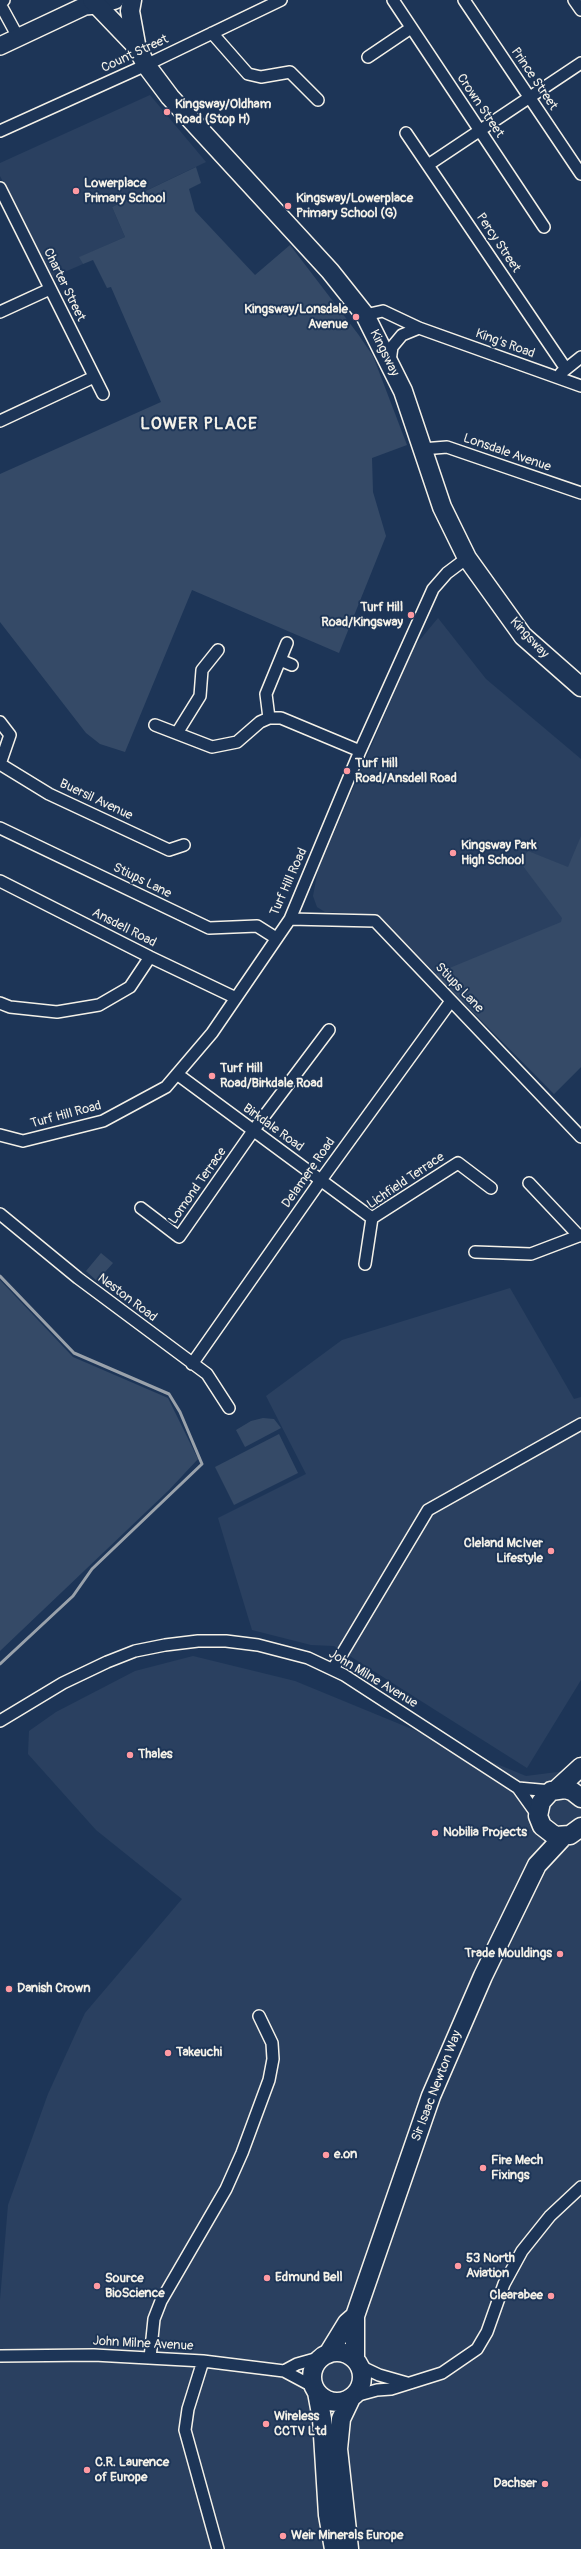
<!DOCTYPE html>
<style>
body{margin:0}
canvas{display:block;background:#1d3557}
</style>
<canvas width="581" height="2549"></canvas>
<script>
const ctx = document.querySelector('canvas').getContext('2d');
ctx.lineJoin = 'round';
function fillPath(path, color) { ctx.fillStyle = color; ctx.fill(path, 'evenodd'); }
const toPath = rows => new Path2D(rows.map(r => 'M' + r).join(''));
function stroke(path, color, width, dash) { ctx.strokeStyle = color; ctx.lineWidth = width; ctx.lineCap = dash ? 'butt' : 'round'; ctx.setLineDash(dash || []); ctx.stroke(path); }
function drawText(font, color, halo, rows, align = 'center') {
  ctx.font = font + ' Pangolin,sans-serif'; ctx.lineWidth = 4; ctx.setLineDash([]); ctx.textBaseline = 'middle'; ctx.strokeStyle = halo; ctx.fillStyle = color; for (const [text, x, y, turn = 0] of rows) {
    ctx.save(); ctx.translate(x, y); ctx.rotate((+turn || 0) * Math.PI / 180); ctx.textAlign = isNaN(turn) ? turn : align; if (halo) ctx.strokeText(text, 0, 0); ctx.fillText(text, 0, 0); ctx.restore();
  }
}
fillPath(toPath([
 [150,95,206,162,112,207,125,237,80,257,83,264,53,277,0,176,0,163],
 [438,618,486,679,581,759,581,1067,554,1094,378,915,325,912,317,907,313,896,318,870,414,647],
 [510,1288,574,1399,581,1397,581,1680,527,1768,334,1646,311,1645,252,1630,218,1518,306,1474,266,1396,342,1340],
 [193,1656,295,1681,526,1776,581,1769,581,2549,0,2549,0,2300,8,2205,48,2094,85,2013,182,1899,96,1830,28,1754,29,1731,56,1712,135,1671]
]), '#2a4060');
fillPath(toPath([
 [196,167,201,183,189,189,195,211,255,275,290,245,358,334,373,356,407,445,372,458,373,492,386,536,339,653,192,590,125,752,100,744,86,733,0,622,0,474,161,402,111,287,107,288,93,260,83,264,79,257,125,237,112,207],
 [581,836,581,1067,554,1094,435,974,561,922,562,918,520,862,528,851,568,867],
 [101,1253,113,1263,97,1281,86,1271],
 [0,1280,73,1357,168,1398,198,1459,169,1490,0,1651],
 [263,1418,274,1419,281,1428,245,1447,236,1430,251,1421],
 [279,1434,298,1473,234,1505,215,1467]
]), '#354a67');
stroke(toPath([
 [0,1276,74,1353,169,1394,180,1412,202,1464,92,1569,73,1596,0,1664]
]), '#9aa2ab', 3);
const minor = toPath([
 [4,0,0,4,18,37],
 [393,0,544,227],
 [464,0,581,174],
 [574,0,581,10],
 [212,33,248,74,261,77,290,72,318,100],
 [368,57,411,28],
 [0,131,146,65,281,0],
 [406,133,566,369],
 [428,165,581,63],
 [0,188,103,394],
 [0,312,50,289],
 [365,315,383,311,419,328,581,386],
 [390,361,392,347,402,335,419,328],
 [561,373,581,357],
 [0,421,94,377],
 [422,449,447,447,581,493],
 [280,660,292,665],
 [269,718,266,694,287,643],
 [0,722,10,735,0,764],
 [155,725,212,747,237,742,260,722,269,718,281,718,360,751],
 [177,733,200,696,202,670,218,650],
 [0,764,49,794,169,850,184,845],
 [0,828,209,928,257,926,276,938],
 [0,881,150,957,236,998],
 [290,919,375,921,581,1137],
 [0,1003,10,1007,57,1012,99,1005,130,987,150,957],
 [177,1074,372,1218],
 [0,1135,23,1141,103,1121,166,1087,212,1033,290,919,360,751,433,589,447,573,467,558],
 [529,1183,579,1236],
 [141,1208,179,1237,253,1131,329,1030],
 [0,1214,78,1278,207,1374,229,1408],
 [475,1252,531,1254,581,1235],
 [365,1264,372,1218,458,1163,491,1188],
 [192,1364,321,1180,451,1001],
 [333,1669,428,1510,581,1424],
 [0,1721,63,1683,107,1662,135,1651,165,1645,198,1641,226,1641,258,1645,308,1658,344,1675,518,1788,538,1816],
 [518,1788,551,1791],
 [0,2356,94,2355,203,2361,284,2371,314,2387],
 [150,2358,154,2319,161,2301,226,2189,242,2153,269,2080,273,2059,272,2043,259,2016],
 [203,2361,188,2409,185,2430,218,2549],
 [360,2366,379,2375,407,2383],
 [284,2371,297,2364,322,2357],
 [355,2396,377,2390,391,2389,442,2373,477,2349,487,2332,504,2284,522,2251,550,2216,581,2187]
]);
const primary = toPath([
 [0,46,85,6,97,5,115,0]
]);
const trunk = toPath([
 [92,0,137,47,146,65,170,97,330,271,365,315,403,391,442,507,467,558,523,636,581,687],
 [132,0,130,11,136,44],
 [557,1789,581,1767],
 [581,1798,572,1791,565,1789,551,1791,541,1802,538,1816,542,1826,555,1836,570,1835,581,1827],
 '312 2377a25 25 0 1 1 50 0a25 25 0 1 1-50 0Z',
 [328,2354,347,2323,355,2316],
 [355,2359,355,2316,431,2096,483,1976,537,1865,563,1837],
 [317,2392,322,2419,328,2515,334,2549],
 [349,2549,338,2449,341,2419,351,2398]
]);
stroke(minor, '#f4f1e8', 14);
stroke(primary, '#f4f1e8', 20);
stroke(trunk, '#f4f1e8', 21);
stroke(minor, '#1d3557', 11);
stroke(primary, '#1d3557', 17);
stroke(trunk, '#1d3557', 18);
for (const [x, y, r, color] of [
 [167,112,4,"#ff9aa2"],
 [76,191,4,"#ff9aa2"],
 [288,206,4,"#ff9aa2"],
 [356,317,4,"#ff9aa2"],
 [411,615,4,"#ff9aa2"],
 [347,771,4,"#ff9aa2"],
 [453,853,4,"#ff9aa2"],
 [212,1076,4,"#ff9aa2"],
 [551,1551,4,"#ff9aa2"],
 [130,1755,4,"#ff9aa2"],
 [435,1833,4,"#ff9aa2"],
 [560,1954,4,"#ff9aa2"],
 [9,1989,4,"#ff9aa2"],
 [168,2053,4,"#ff9aa2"],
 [326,2155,4,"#ff9aa2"],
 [483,2168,4,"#ff9aa2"],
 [458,2266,4,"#ff9aa2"],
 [267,2278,4,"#ff9aa2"],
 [97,2286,4,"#ff9aa2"],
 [551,2296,4,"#ff9aa2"],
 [266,2424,4,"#ff9aa2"],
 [87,2470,4,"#ff9aa2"],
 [545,2484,4,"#ff9aa2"],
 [283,2536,4,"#ff9aa2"]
]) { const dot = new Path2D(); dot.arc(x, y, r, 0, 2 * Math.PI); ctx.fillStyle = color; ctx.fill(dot); stroke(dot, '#1d3557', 1.5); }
drawText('13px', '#f4f1e8', '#1d3557', [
 ["Count Street",135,54,-25],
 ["Prince Street",534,79,56],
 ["Crown Street",480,106,56],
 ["Percy Street",498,243,56],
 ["Charter Street",64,285,64],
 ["King's Road",505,344,20],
 ["Kingsway",384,353,64],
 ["Lonsdale Avenue",507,453,19],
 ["Kingsway",529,638,47],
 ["Buersil Avenue",96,800,25],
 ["Stiups Lane",142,881,26],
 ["Turf Hill Road",289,882,-66],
 ["Ansdell Road",124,928,27],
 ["Stiups Lane",459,988,46],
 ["Turf Hill Road",66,1115,-15],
 ["Birkdale Road",273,1128,36],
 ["Delamere Road",309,1173,-55],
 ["Lichfield Terrace",406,1181,-34],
 ["Lomond Terrace",198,1186,-55],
 ["Neston Road",127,1298,37],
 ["John Milne Avenue",373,1679,31],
 ["Sir Isaac Newton Way",437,2086,-69],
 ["John Milne Avenue",143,2344,3]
]);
drawText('bold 13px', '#f4f1e8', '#1d3557', [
 ["Kingsway/Oldham",175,105],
 ["Road (Stop H)",175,120],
 ["Lowerplace",84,184],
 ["Primary School",84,199],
 ["Kingsway/Lowerplace",296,199],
 ["Primary School (G)",296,214],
 ["Kingsway/Lonsdale",348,310,"right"],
 ["Avenue",348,325,"right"],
 ["Turf Hill",403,608,"right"],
 ["Road/Kingsway",403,623,"right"],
 ["Turf Hill",355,764],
 ["Road/Ansdell Road",355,779],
 ["Kingsway Park",461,846],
 ["High School",461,861],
 ["Turf Hill",220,1069],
 ["Road/Birkdale Road",220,1084],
 ["Cleland McIver",543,1544,"right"],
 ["Lifestyle",543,1559,"right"],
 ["Thales",138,1755],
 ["Nobilia Projects",443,1833],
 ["Trade Mouldings",552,1954,"right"],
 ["Danish Crown",17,1989],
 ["Takeuchi",176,2053],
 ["e.on",334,2155],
 ["Fire Mech",491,2161],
 ["Fixings",491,2176],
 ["53 North",466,2259],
 ["Aviation",466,2274],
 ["Edmund Bell",275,2278],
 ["Source",105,2279],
 ["BioScience",105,2294],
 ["Clearabee",543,2296,"right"],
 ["Wireless",274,2417],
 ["CCTV Ltd",274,2432],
 ["C.R. Laurence",95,2463],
 ["of Europe",95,2478],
 ["Dachser",537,2484,"right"],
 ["Weir Minerals Europe",291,2536]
], 'left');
ctx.letterSpacing = '1px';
drawText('bold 17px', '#f4f1e8', '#1d3557', [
 ["LOWER PLACE",199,425]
]);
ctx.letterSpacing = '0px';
</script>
